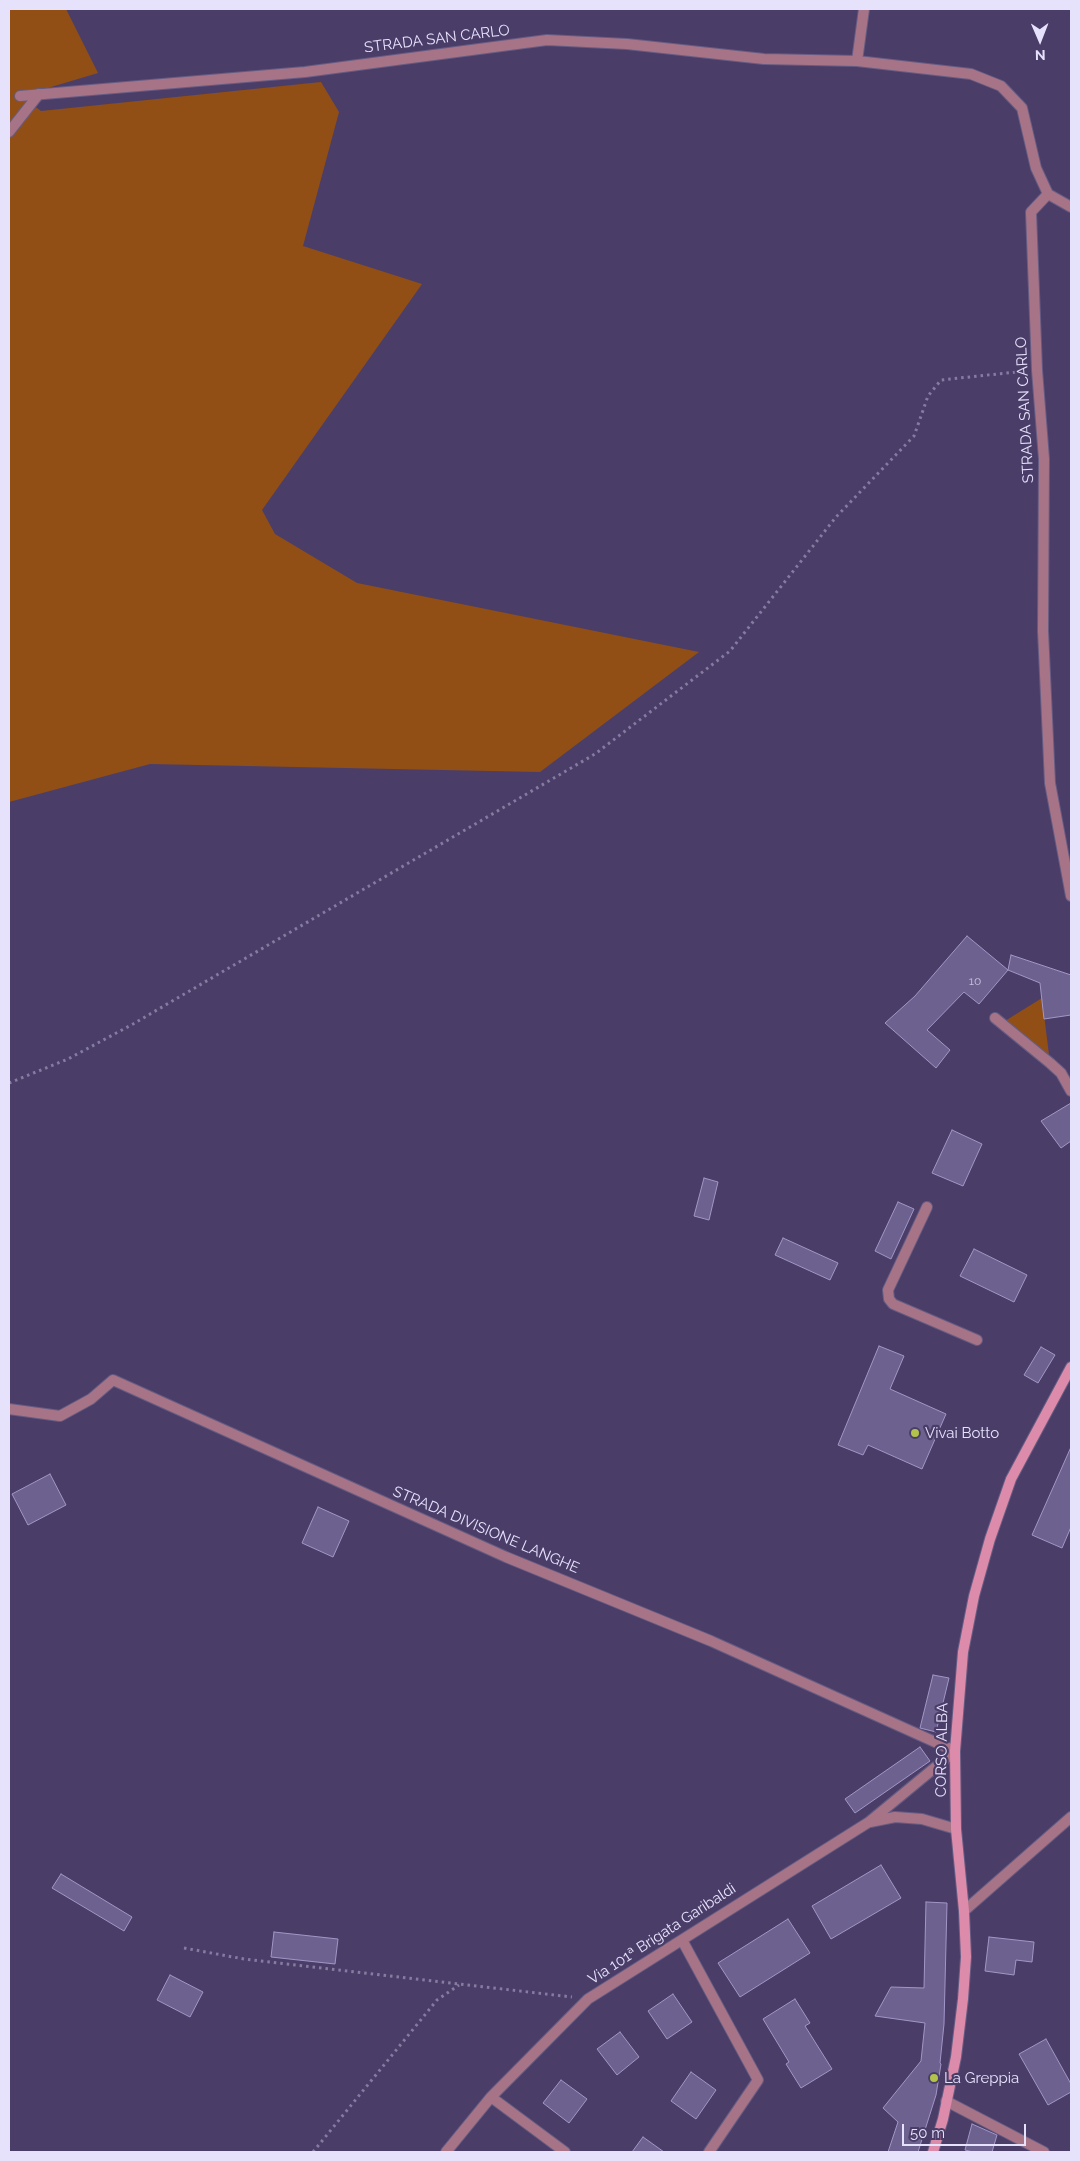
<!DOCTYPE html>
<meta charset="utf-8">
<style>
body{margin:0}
#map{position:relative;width:1080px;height:2161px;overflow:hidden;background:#4a3e69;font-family:Raleway,sans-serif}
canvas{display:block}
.frame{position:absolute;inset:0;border:10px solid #e7e2fc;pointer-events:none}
.north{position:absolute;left:1015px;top:15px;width:50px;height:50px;-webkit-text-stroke:4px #4a3e69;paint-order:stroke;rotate:179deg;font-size:14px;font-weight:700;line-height:20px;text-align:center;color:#e7e2fc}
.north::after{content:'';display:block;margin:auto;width:18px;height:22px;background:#e7e2fc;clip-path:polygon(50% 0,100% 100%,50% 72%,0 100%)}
.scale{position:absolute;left:902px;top:2124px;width:124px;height:22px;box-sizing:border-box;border:2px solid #e7e2fc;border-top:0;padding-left:6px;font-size:15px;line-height:18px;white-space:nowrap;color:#e7e2fc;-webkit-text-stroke:4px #4a3e69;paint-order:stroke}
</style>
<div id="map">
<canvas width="1080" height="2161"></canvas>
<div class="frame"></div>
<div class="north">N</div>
<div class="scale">50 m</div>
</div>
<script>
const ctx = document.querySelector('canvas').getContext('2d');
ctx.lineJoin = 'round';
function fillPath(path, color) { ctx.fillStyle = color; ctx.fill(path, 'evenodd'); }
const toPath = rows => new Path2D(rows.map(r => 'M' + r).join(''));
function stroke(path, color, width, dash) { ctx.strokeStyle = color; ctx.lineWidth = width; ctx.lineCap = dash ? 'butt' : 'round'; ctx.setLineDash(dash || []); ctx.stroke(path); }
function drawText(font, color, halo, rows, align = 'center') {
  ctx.font = font + ' Raleway,sans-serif'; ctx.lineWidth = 4.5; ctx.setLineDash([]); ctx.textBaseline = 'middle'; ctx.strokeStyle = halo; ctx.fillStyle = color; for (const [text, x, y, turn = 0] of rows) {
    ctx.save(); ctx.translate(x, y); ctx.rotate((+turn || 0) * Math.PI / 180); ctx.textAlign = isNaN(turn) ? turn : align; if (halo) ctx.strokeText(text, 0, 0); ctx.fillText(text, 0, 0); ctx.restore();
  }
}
fillPath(toPath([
 [9,9,66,9,98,73,21,96,41,111,321,82,339,112,303,246,422,284,262,510,275,534,357,583,699,652,540,772,150,764,9,802],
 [1042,998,1049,1055,1005,1021]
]), '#914f15');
const building = toPath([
 [967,936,1008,970,979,1004,964,992,927,1030,950,1050,936,1068,885,1023,915,996,967,936],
 [1011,955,1071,975,1071,1015,1044,1019,1040,983,1008,970,1011,955],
 [1071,1103,1071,1141,1061,1148,1041,1121,1071,1103],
 [952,1130,982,1144,963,1186,932,1173,952,1130],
 [704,1178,718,1182,709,1220,694,1216,704,1178],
 [898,1202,914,1209,891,1259,875,1251,898,1202],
 [783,1238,838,1263,830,1280,775,1255,783,1238],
 [974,1249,1027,1275,1014,1302,960,1276,974,1249],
 [879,1346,904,1356,890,1389,946,1414,922,1469,868,1445,863,1455,838,1445,879,1346],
 [1041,1347,1055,1355,1038,1383,1024,1375,1041,1347],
 [1071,1447,1071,1527,1062,1548,1032,1535,1071,1447],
 [50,1474,66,1505,28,1525,12,1494,50,1474],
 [318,1507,349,1521,333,1557,302,1543,318,1507],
 [933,1675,949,1678,936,1732,920,1728,933,1675],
 [920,1747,930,1761,855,1813,845,1799,920,1747],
 [881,1865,901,1898,831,1939,812,1906,881,1865],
 [61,1874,132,1917,124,1931,52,1888,61,1874],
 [926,1902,947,1903,944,2024,940,2063,941,2064,936,2095,918,2152,888,2152,898,2122,883,2108,921,2061,925,2023,875,2016,891,1987,924,1988,926,1902],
 [788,1919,810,1953,740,1997,718,1963,788,1919],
 [274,1932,338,1939,335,1964,271,1957,274,1932],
 [989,1937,1034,1942,1032,1962,1016,1960,1014,1975,985,1971,989,1937],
 [170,1975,203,1992,190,2017,157,2000,170,1975],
 [673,1994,692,2022,667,2039,648,2011,673,1994],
 [795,1999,810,2023,805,2026,832,2069,801,2088,786,2064,789,2062,763,2019,795,1999],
 [620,2032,639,2057,617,2075,597,2049,620,2032],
 [1046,2039,1071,2084,1071,2092,1048,2105,1019,2054,1046,2039],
 [691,2072,716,2090,696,2119,671,2101,691,2072],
 [561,2080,587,2099,569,2123,543,2103,561,2080],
 [972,2124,997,2135,992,2152,973,2152,965,2150,972,2124],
 [643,2137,664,2152,632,2152,643,2137]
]);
fillPath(building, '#6d628f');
stroke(building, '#a296c7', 1);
const lane = toPath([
 [9,132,39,94]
]);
const street = toPath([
 [857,61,864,9],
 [20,96,305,72,547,40,627,44,764,59,857,61,971,74,1001,86,1022,108,1036,168,1048,194,1031,212,1037,370,1044,459,1043,631,1050,783,1071,896],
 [1048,194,1071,207],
 [995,1018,1050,1063,1061,1073,1071,1091],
 [927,1207,888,1290,889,1299,893,1304,977,1340],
 [9,1409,60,1416,91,1399,113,1380,506,1557,711,1641,955,1751,869,1822,588,1999,491,2097,446,2152],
 [870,1822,895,1817,922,1819,956,1829],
 [964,1911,1071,1817],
 [682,1940,758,2080,709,2152],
 [491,2097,565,2152],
 [946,2101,1044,2152]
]);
const secondary = toPath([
 [933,2152,943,2119,956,2057,963,1999,966,1957,964,1911,956,1829,955,1751,963,1652,974,1596,990,1539,1011,1479,1071,1367]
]);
stroke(lane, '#665c83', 12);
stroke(street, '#665c83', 12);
stroke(secondary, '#665c83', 12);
stroke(toPath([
 [9,1083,68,1059,133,1024,595,754,730,651,836,517,914,436,928,396,941,380,1026,371],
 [184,1948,244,1959,572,1997],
 [313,2152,437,2000,459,1985]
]), '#857ca0', 3, [2.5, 4]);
stroke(lane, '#a77487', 10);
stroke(street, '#a77487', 10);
stroke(secondary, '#dc8baa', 10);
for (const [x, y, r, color] of [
 [915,1433,5,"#b3c24b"],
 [934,2078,5,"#b3c24b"]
]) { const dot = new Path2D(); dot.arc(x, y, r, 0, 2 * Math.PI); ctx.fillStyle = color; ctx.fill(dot); stroke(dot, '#4a3e69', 2); }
drawText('12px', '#c8c2e1', null, [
 ["10",975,981]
]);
drawText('15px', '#e7e2fc', '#4a3e69', [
 ["STRADA SAN CARLO",437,39,-7],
 ["STRADA SAN CARLO",1025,410,-93],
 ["STRADA DIVISIONE LANGHE",486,1530,23],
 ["CORSO ALBA",942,1750,-89],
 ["Via 101ª Brigata Garibaldi",662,1934,-33]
]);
drawText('15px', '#e7e2fc', '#4a3e69', [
 ["Vivai Botto",925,1433],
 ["La Greppia",944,2078]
], 'left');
</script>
